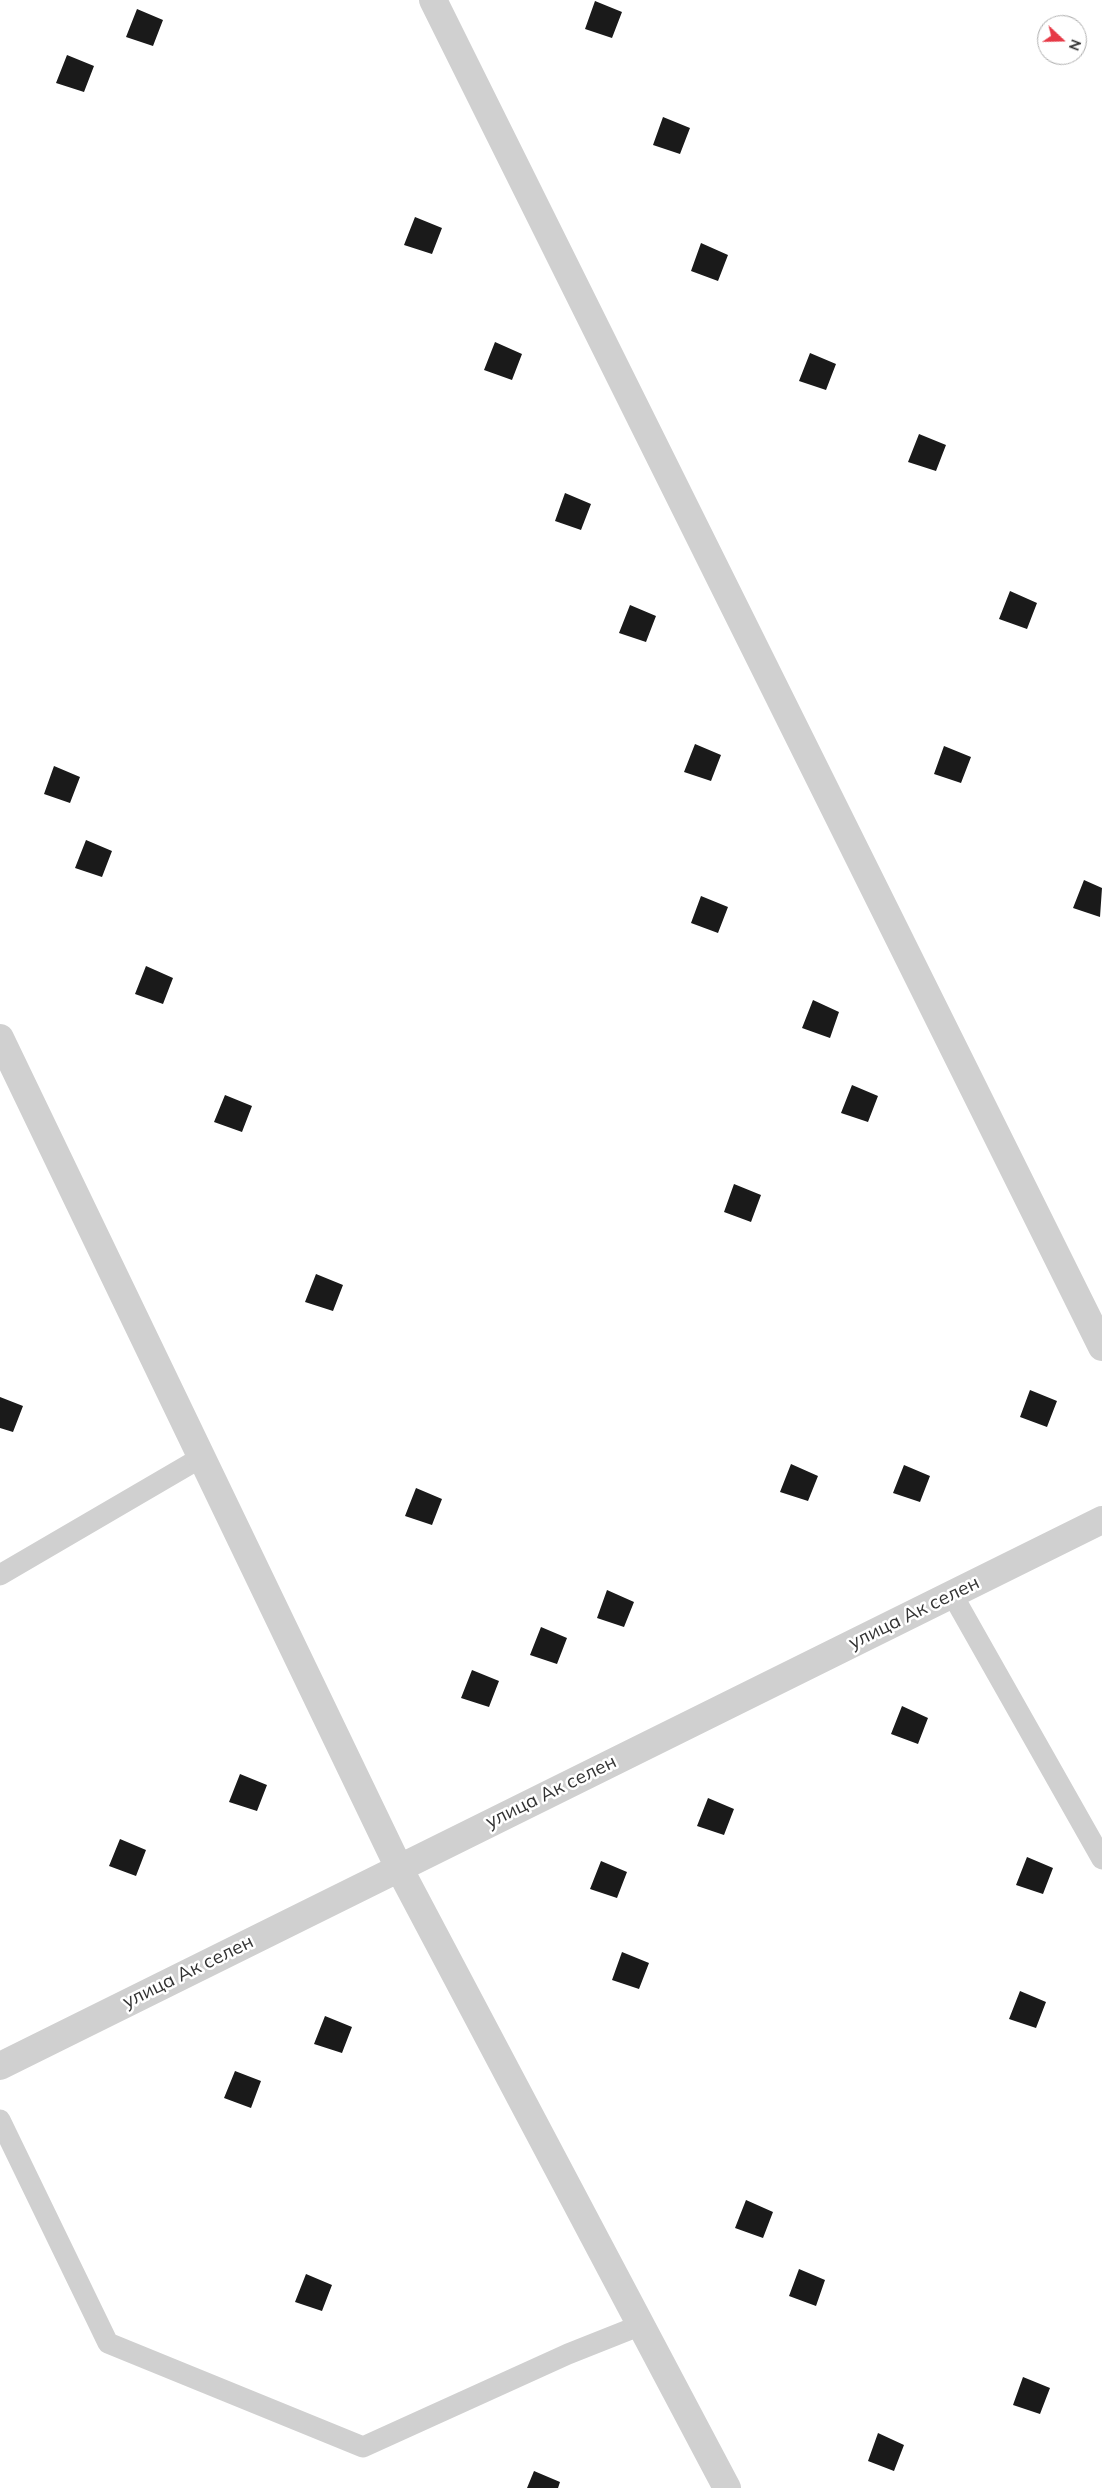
<!DOCTYPE html>
<meta charset="utf-8">
<style>
body{margin:0}
#map{position:relative;width:1102px;height:2488px;overflow:hidden;background:#fff;font-family:Mulish,sans-serif}
canvas{display:block}
.north{position:absolute;left:1037px;top:15px;width:50px;height:50px;box-sizing:border-box;background:#fff;border:1px solid #adadad;border-radius:50%;rotate:111deg;font-size:14px;font-weight:700;line-height:20px;text-align:center;color:#333}
.north::after{content:'';display:block;margin:auto;width:18px;height:22px;background:#e63946;clip-path:polygon(50% 0,100% 100%,50% 72%,0 100%)}
</style>
<div id="map">
<canvas width="1102" height="2488"></canvas>
<div class="north">N</div>
</div>
<script>
const ctx = document.querySelector('canvas').getContext('2d');
ctx.lineJoin = 'round';
function fillPath(path, color) { ctx.fillStyle = color; ctx.fill(path, 'evenodd'); }
const toPath = rows => new Path2D(rows.map(r => 'M' + r).join(''));
function stroke(path, color, width, dash) { ctx.strokeStyle = color; ctx.lineWidth = width; ctx.lineCap = dash ? 'butt' : 'round'; ctx.setLineDash(dash || []); ctx.stroke(path); }
function drawText(font, color, halo, rows, align = 'center') {
  ctx.font = font + ' Mulish,sans-serif'; ctx.lineWidth = 5; ctx.setLineDash([]); ctx.textBaseline = 'middle'; ctx.strokeStyle = halo; ctx.fillStyle = color; for (const [text, x, y, turn = 0] of rows) {
    ctx.save(); ctx.translate(x, y); ctx.rotate((+turn || 0) * Math.PI / 180); ctx.textAlign = isNaN(turn) ? turn : align; if (halo) ctx.strokeText(text, 0, 0); ctx.fillText(text, 0, 0); ctx.restore();
  }
}
fillPath(toPath([
 [595,1,622,12,612,38,585,29],
 [137,9,163,20,153,46,126,37],
 [67,55,94,66,84,92,56,83],
 [663,117,690,128,680,154,653,145],
 [415,217,442,228,432,254,404,245],
 [701,243,728,255,718,281,691,271],
 [495,342,522,354,512,380,484,370],
 [810,353,836,364,826,390,799,381],
 [919,434,946,445,936,471,908,462],
 [565,493,591,504,581,530,555,521],
 [1010,591,1037,603,1027,629,999,619],
 [630,605,656,616,646,642,619,633],
 [695,744,721,755,711,781,684,772],
 [944,746,971,757,961,783,934,774],
 [54,766,80,777,70,803,44,794],
 [86,840,112,851,102,877,75,868],
 [1084,880,1102,888,1100,917,1073,908],
 [701,896,728,907,718,933,691,923],
 [146,966,173,978,163,1004,135,994],
 [813,1000,839,1012,830,1038,802,1028],
 [852,1085,878,1096,868,1122,841,1113],
 [225,1095,252,1106,242,1132,214,1122],
 [734,1184,761,1195,751,1222,724,1212],
 [316,1274,343,1285,333,1311,305,1302],
 [1030,1390,1057,1401,1047,1427,1020,1417],
 [0,1397,23,1406,13,1432,0,1428],
 [791,1464,818,1476,808,1501,780,1492],
 [904,1465,930,1476,920,1502,893,1493],
 [416,1488,442,1499,432,1525,405,1516],
 [607,1590,634,1602,624,1627,597,1618],
 [541,1627,567,1638,557,1664,530,1655],
 [472,1670,499,1681,489,1707,461,1698],
 [902,1706,928,1718,918,1744,891,1734],
 [240,1774,267,1785,257,1811,229,1802],
 [708,1798,734,1809,724,1835,697,1826],
 [120,1839,146,1850,136,1876,109,1866],
 [1027,1857,1053,1868,1043,1894,1016,1885],
 [601,1861,627,1872,617,1898,590,1889],
 [622,1952,649,1963,639,1989,612,1980],
 [1020,1991,1046,2002,1036,2028,1009,2019],
 [325,2016,352,2027,342,2053,314,2044],
 [235,2071,261,2081,251,2108,224,2098],
 [746,2200,773,2212,763,2238,735,2228],
 [799,2269,825,2280,816,2306,789,2296],
 [306,2274,332,2285,322,2311,295,2302],
 [1023,2377,1050,2388,1040,2414,1013,2405],
 [878,2433,904,2445,894,2471,868,2461],
 [534,2471,560,2482,558,2488,527,2488]
]), '#1a1a1a');
stroke(toPath([
 [0,1575,202,1457],
 [952,1594,1102,1859],
 [0,2120,108,2343,363,2447,568,2354,641,2325]
]), '#d0d0d0', 21);
stroke(toPath([
 [433,0,1102,1347],
 [0,1038,399,1868,727,2488],
 [0,2066,1102,1520]
]), '#d0d0d0', 28);
drawText('19px', '#333', '#fff', [
 ["улица Ак селен",914,1613,-26],
 ["улица Ак селен",551,1792,-26],
 ["улица Ак селен",188,1972,-26]
]);
</script>
